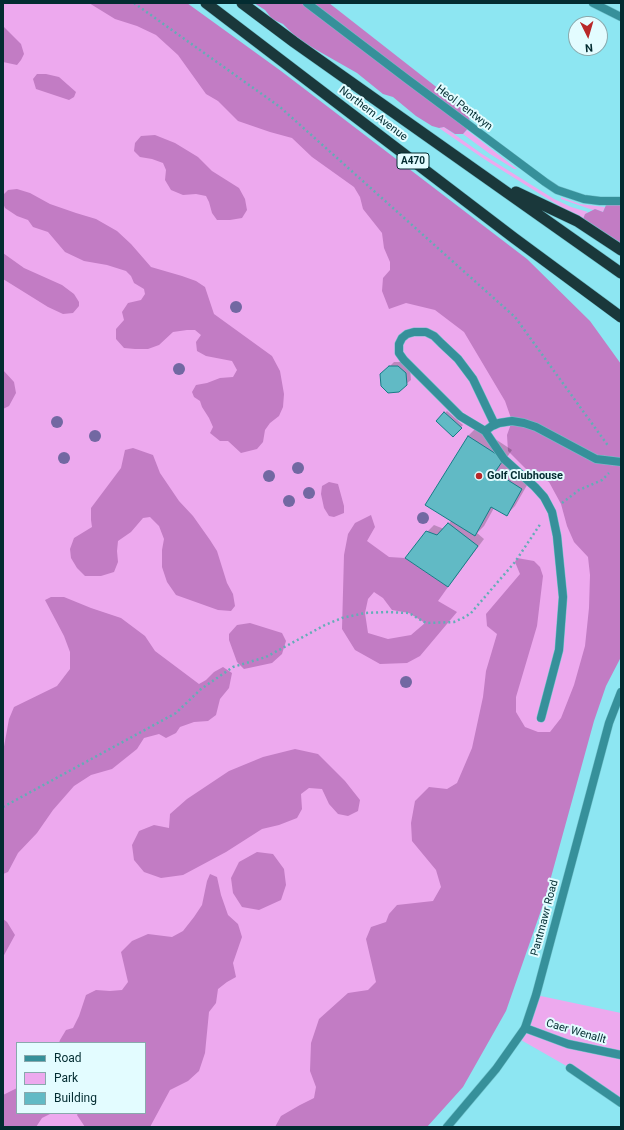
<!DOCTYPE html>
<style>
body{margin:0}
#map{position:relative;width:624px;height:1130px;overflow:hidden;background:#8de6f2;font-family:Roboto,sans-serif}
canvas{display:block}
.frame{position:absolute;inset:0;border:4px solid #032c31;pointer-events:none}
.legend{position:absolute;left:16px;top:1042px;width:130px;height:72px;box-sizing:border-box;background:#e3fcff;border:1px solid #89a9ad;margin:0;padding:5px 7px;list-style:none;font-size:12px;color:#032c31}
.legend li{display:flex;align-items:center;gap:8px;height:20px}
.legend b{width:20px;border:1px solid #89a9ad}
.north{position:absolute;left:568px;top:16px;width:40px;height:40px;box-sizing:border-box;background:#e3fcff;border:1px solid #89a9ad;border-radius:50%;rotate:175deg;font-size:11px;font-weight:700;line-height:16px;text-align:center;color:#032c31}
.north::after{content:'';display:block;margin:auto;width:14px;height:18px;background:#b82829;clip-path:polygon(50% 0,100% 100%,50% 72%,0 100%)}
</style>
<div id="map">
<canvas width="624" height="1130"></canvas>
<div class="frame"></div>
<ul class="legend">
<li><b style="height:5px;background:#36909a"></b>Road</li>
<li><b style="height:11px;background:#eda9ee"></b>Park</li>
<li><b style="height:11px;background:#61bac5"></b>Building</li>
</ul>
<div class="north">N</div>
</div>
<script>
const ctx = document.querySelector('canvas').getContext('2d');
ctx.lineJoin = 'round';
function fillPath(path, color) { ctx.fillStyle = color; ctx.fill(path, 'evenodd'); }
const toPath = rows => new Path2D(rows.map(r => 'M' + r).join(''));
function stroke(path, color, width, dash) { ctx.strokeStyle = color; ctx.lineWidth = width; ctx.lineCap = dash ? 'butt' : 'round'; ctx.setLineDash(dash || []); ctx.stroke(path); }
function drawText(font, color, halo, rows, align = 'center') {
  ctx.font = font + ' Roboto,sans-serif'; ctx.lineWidth = 4; ctx.setLineDash([]); ctx.textBaseline = 'middle'; ctx.strokeStyle = halo; ctx.fillStyle = color; for (const [text, x, y, turn = 0] of rows) {
    ctx.save(); ctx.translate(x, y); ctx.rotate((+turn || 0) * Math.PI / 180); ctx.textAlign = isNaN(turn) ? turn : align; if (halo) ctx.strokeText(text, 0, 0); ctx.fillText(text, 0, 0); ctx.restore();
  }
}
fillPath(toPath([
 [3,3,152,3,538,304,621,630,387,1127,3,1127],
 [17,1043,145,1043,145,1113,17,1113],
 [444,127,482,154,554,199,571,207,588,212,585,214,583,220,548,199,484,159,439,128],
 [467,130,517,169,514,169,490,154,463,134],
 [561,197,580,204,605,207,603,212,595,209,593,210,561,199],
 [536,995,621,1013,621,1103,570,1068,521,1040]
]), '#eda9ee');
fillPath(toPath([
 [89,3,187,3,281,71,527,259,590,321,621,364,621,657,606,686,594,721,545,899,506,1011,463,1087,427,1127,275,1127,281,1116,300,1105,314,1098,316,1087,310,1071,311,1043,319,1019,348,993,368,990,376,982,366,939,371,927,386,922,389,914,397,905,433,901,441,887,436,870,412,841,411,823,415,801,429,787,447,789,457,783,472,748,483,697,486,671,497,634,487,626,486,614,520,574,515,562,517,558,534,561,540,567,543,576,537,626,516,697,516,712,525,727,538,732,550,732,561,718,574,685,585,646,589,608,590,575,588,557,574,542,567,526,561,504,549,482,526,469,508,451,507,435,512,421,505,401,464,332,435,310,406,303,389,309,382,291,383,278,390,270,390,262,384,248,382,233,363,209,360,197,354,187,312,157,292,138,270,132,238,121,218,101,206,94,178,55,156,35,137,26,115,19],
 [254,3,329,3,467,111,471,125,463,134,455,134,444,127,439,128,432,126,416,116,393,97,383,94,357,73,306,44,295,36,283,24,272,19,265,10],
 [3,26,21,44,24,54,21,60,17,65,3,62],
 [37,74,46,74,59,77,76,92,74,97,69,100,36,89,33,79],
 [155,135,175,143,198,157,212,171,239,188,245,199,247,210,242,218,230,220,217,220,212,213,209,202,206,196,196,194,183,195,171,190,165,180,166,170,163,163,152,159,140,157,134,151,135,143,141,136],
 [17,189,30,193,50,204,76,213,96,219,117,231,131,244,151,267,182,276,196,281,205,287,214,314,272,356,280,371,284,394,283,407,279,416,270,423,265,430,263,442,257,449,241,453,228,441,220,441,210,433,213,427,209,418,202,407,200,401,194,397,192,392,196,385,207,383,220,378,233,377,237,370,232,361,206,356,197,351,196,342,201,335,195,330,187,330,173,332,159,345,148,349,135,349,124,348,116,339,116,329,124,320,122,312,128,303,141,300,145,294,144,289,134,283,131,276,126,271,107,265,84,261,65,252,48,232,33,227,28,220,17,216,5,208,3,203,3,195,8,190],
 [621,201,621,247,582,222,585,214,595,209,603,212,606,205],
 [3,253,24,268,62,285,74,294,79,302,79,306,73,313,63,314,48,307,3,279],
 [3,370,14,382,16,393,9,406,3,409],
 [133,448,153,455,160,473,179,501,193,516,210,540,217,551,227,583,233,594,235,606,231,611,218,610,176,595,167,582,162,567,162,550,164,539,159,526,150,517,143,518,131,532,118,541,117,551,118,562,114,572,101,576,85,576,77,568,71,558,70,549,74,538,92,527,91,520,91,508,121,468,125,450],
 [329,482,338,484,344,506,344,513,334,517,329,516,324,508,321,494,322,486],
 [371,515,375,527,367,541,389,557,405,558,448,587,438,601,457,612,420,656,407,663,380,664,355,650,342,629,344,555,348,534,355,523],
 [374,592,383,598,392,610,409,613,425,623,411,635,388,639,368,633,365,613,368,599],
 [51,597,64,597,91,608,121,618,145,636,155,651,199,684,206,680,214,672,223,667,232,673,229,688,220,699,216,715,208,721,194,722,180,727,176,733,166,738,159,734,144,738,137,749,112,769,91,775,74,786,53,810,37,833,18,853,8,872,3,874,3,752,9,719,14,707,57,686,70,669,70,652,64,636,45,600],
 [250,623,282,633,286,641,282,654,272,663,244,669,237,662,229,640,229,634,237,625],
 [295,749,318,754,345,781,360,800,358,811,348,816,338,814,329,804,322,789,309,788,301,794,302,809,297,818,279,825,262,829,226,852,183,875,161,878,144,872,134,860,132,845,139,831,154,825,169,828,170,814,187,799,229,771,263,757],
 [257,852,273,854,284,869,286,885,281,900,259,910,242,907,233,893,231,878,239,862],
 [210,874,217,877,221,895,228,915,238,924,242,937,233,963,236,977,227,982,218,989,216,1003,209,1012,205,1053,199,1071,188,1081,170,1090,150,1127,85,1127,77,1115,78,1113,145,1113,145,1043,59,1043,60,1040,66,1030,73,1028,79,1016,86,995,96,990,110,991,122,990,128,982,121,952,132,941,148,934,172,937,183,931,194,917,202,905,207,881],
 [3,919,7,922,15,935,3,957],
 [17,1088,17,1113,52,1113,42,1118,36,1127,3,1127,3,1095]
]), '#c27cc4');
fillPath(toPath([
 [394,362,402,362,410,368,411,380,406,384,386,370],
 [447,411,463,425,453,436,437,421],
 [477,427,512,450,503,463,530,480,515,506,506,515,494,508,484,526,477,533,484,539,454,579,448,586,427,532,434,525,444,529,452,520,468,436]
]), '#0003');
const building = toPath([
 [389,366,398,366,406,373,407,385,399,392,388,393,381,386,380,374,389,366],
 [444,412,462,428,453,437,436,421,444,412],
 [468,436,504,459,495,472,522,489,507,516,491,507,475,536,425,505,468,436],
 [448,523,478,546,448,587,405,558,426,531,437,535,448,523]
]);
fillPath(building, '#61bac5');
stroke(building, '#177d87', 1);
const service = toPath([
 [495,425,473,379,458,359,441,343,434,336,426,332,414,332,407,334,402,338,399,344,399,353,404,360,460,416,485,431,504,459,535,487,544,497,552,512,557,536,563,597,559,650,541,718],
 [485,431,492,426,499,423,512,421,524,423,536,427,596,459,621,462]
]);
const minor = toPath([
 [307,3,407,79,545,182,557,190,584,199,600,201,621,201],
 [593,3,621,17],
 [525,1028,568,1044,621,1055],
 [570,1068,621,1103]
]);
const tertiary = toPath([
 [447,1127,496,1069,525,1028,536,995,609,723,621,692]
]);
const trunk = toPath([
 [206,3,514,238,621,317],
 [242,3,294,42,621,273],
 [516,192,577,221,621,250]
]);
stroke(service, '#71c1cb', 9);
stroke(minor, '#71c1cb', 9);
stroke(tertiary, '#71c1cb', 9);
stroke(trunk, '#71c1cb', 12);
stroke(toPath([
 [134,3,280,107,515,317,609,447],
 [562,503,579,490,602,480,609,473],
 [3,807,176,713,201,689,233,667,266,657,325,625,342,618,365,613,386,612,409,613,426,623,454,622,465,617,471,613,515,562,541,523]
]), '#63adb7', 2.5, [2, 3]);
stroke(service, '#36909a', 8);
stroke(minor, '#36909a', 8);
stroke(tertiary, '#36909a', 8);
stroke(trunk, '#1a383b', 11);
ctx.fillStyle = '#7268a2';
for (const [x, y] of [
 [236,307],
 [179,369],
 [57,422],
 [95,436],
 [64,458],
 [298,468],
 [269,476],
 [309,493],
 [289,501],
 [423,518],
 [406,682]
]) { ctx.beginPath(); ctx.arc(x, y, 6, 0, 2 * Math.PI); ctx.fill(); }
for (const [x, y, r, color] of [
 [479,476,4,"#b82829"]
]) { const dot = new Path2D(); dot.arc(x, y, r, 0, 2 * Math.PI); ctx.fillStyle = color; ctx.fill(dot); stroke(dot, '#e3fcff', 1.5); }
for (const [x, y, w] of [
 [413,161,32]
]) { const box = new Path2D(); box.roundRect(x - w / 2, y - 8, w, 16, 3); ctx.fillStyle = '#e3fcff'; ctx.fill(box); stroke(box, '#032c31', 1); }
drawText('bold 10px', '#032c31', null, [
 ["A470",413,161]
]);
drawText('11px', '#032c31', '#e3fcff', [
 ["Heol Pentwyn",464,108,37],
 ["Northern Avenue",373,114,37],
 ["Pantmawr Road",545,918,-75],
 ["Caer Wenallt",576,1032,16]
]);
drawText('bold 11px', '#032c31', '#e3fcff', [
 ["Golf Clubhouse",487,476]
], 'left');
</script>
